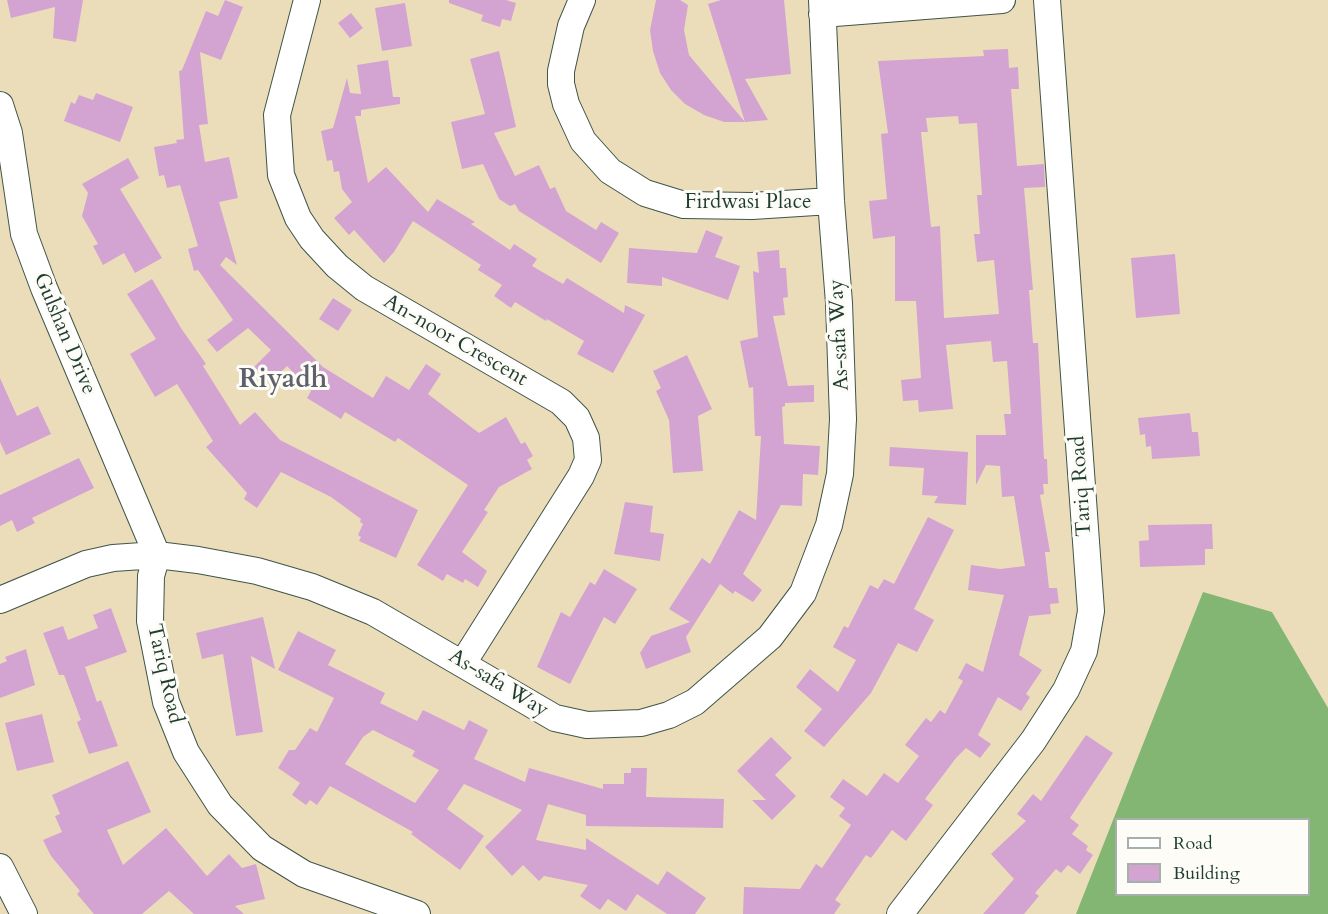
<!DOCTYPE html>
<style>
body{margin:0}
#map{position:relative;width:1328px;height:914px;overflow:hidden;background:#ecddba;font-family:Cardo,serif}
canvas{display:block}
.legend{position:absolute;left:1115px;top:818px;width:195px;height:78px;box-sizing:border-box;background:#fdfcf7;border:2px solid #a4b0a9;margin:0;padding:8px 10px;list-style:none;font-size:18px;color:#1f3d34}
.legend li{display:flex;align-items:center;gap:12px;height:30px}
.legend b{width:30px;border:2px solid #a4b0a9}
</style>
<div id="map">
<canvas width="1328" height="914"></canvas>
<ul class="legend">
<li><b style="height:8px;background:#fff"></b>Road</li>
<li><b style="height:16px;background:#d3a4d2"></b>Building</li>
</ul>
</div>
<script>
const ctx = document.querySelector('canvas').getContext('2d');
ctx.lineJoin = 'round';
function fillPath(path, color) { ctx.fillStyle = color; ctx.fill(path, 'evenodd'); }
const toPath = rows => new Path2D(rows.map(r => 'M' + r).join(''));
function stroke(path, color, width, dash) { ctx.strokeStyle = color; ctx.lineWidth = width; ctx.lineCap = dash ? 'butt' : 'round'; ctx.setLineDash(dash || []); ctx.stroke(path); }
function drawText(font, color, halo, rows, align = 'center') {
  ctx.font = font + ' Cardo,serif'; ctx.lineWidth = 6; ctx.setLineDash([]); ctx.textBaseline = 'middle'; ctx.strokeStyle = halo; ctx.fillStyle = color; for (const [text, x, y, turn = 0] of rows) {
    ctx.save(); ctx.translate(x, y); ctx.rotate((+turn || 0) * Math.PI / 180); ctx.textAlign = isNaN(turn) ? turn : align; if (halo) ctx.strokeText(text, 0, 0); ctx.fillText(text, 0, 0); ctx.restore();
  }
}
fillPath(toPath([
 [1203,592,1272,612,1328,708,1328,914,1076,914],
 [1116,820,1308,820,1308,894,1116,894]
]), '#82b672');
fillPath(toPath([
 [7,0,83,0,76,42,53,38,55,7,11,18],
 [225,0,243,7,221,60,200,52,208,124,199,125,205,162,229,157,238,198,219,202,237,265,226,257,220,265,323,367,373,398,386,376,409,390,426,364,441,374,428,394,479,433,506,417,521,444,525,442,533,456,527,460,532,469,499,487,484,510,488,512,462,552,487,571,478,587,465,579,463,583,447,574,443,581,417,565,468,485,398,438,395,442,345,412,341,419,307,398,311,391,287,366,270,383,254,367,271,350,248,328,217,352,207,340,233,320,198,270,194,271,188,249,198,246,180,185,167,188,164,175,159,176,154,147,177,143,176,140,184,139,179,71,182,70,206,11,218,16],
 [449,0,506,0,516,3,511,21,502,19,500,27,481,21,483,15,449,3],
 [656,0,680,0,688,5,684,30,689,55,745,122,724,122,704,115,685,104,671,90,660,73,653,51,650,30],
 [721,0,784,0,791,74,745,79,768,120,745,122,708,4],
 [405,3,412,46,382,51,375,8],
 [351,13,363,28,350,38,338,23],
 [1008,49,1009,68,1018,67,1019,89,1011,89,1017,166,1044,164,1045,187,1024,188,1033,290,1029,290,1033,343,1038,343,1044,459,1047,459,1048,484,1043,484,1044,494,1040,495,1050,552,1045,552,1049,588,1057,588,1059,603,1050,604,1051,614,1029,616,1019,655,1042,670,1026,694,1030,697,1021,711,998,697,978,735,991,744,980,758,966,748,956,758,925,799,933,805,906,841,892,830,871,858,866,855,835,900,841,904,834,914,743,914,744,887,800,889,816,864,822,868,851,825,839,816,845,808,830,797,843,779,867,796,884,773,898,783,919,756,905,745,926,718,931,722,940,710,945,714,963,681,958,678,966,663,983,672,1004,595,968,590,971,565,1000,569,1025,566,1014,496,1002,497,1000,466,986,465,976,485,976,435,1006,435,1004,414,1011,414,1007,361,993,362,991,341,946,345,953,409,919,412,918,400,903,401,901,380,921,378,916,301,895,301,895,236,873,239,869,201,887,199,881,134,888,133,878,61,984,56,983,50],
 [958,116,959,124,977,123,982,195,977,195,980,234,974,234,977,262,994,260,999,314,944,318,940,226,931,227,921,132,928,132,926,118],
 [499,51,516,127,494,133,515,176,539,165,550,189,555,187,566,211,596,230,601,222,619,233,601,263,519,211,515,204,510,206,499,199,483,164,462,169,451,122,485,114,470,59],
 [388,60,393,97,400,97,400,104,361,110,361,116,355,116,368,183,386,167,428,212,437,199,475,222,471,224,510,250,514,244,537,259,532,266,563,284,567,278,624,313,625,305,645,315,613,373,577,354,584,341,547,319,546,321,515,302,511,308,494,296,502,285,478,270,481,265,413,221,394,252,384,263,354,230,349,235,334,218,352,202,342,189,339,171,334,172,332,160,327,161,321,131,333,128,347,78,350,93,361,94,357,65],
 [96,93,133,107,120,142,64,121,71,102,75,104,79,95,93,100],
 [128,158,139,178,120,189,162,258,135,273,124,253,103,265,93,246,98,244,82,216,88,193,82,184],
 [706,230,723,237,715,257,740,266,728,300,662,277,662,286,627,283,629,248,697,253],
 [779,250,780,268,786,268,788,297,783,298,785,315,773,316,788,386,814,385,814,402,785,403,785,406,782,407,784,444,820,446,818,475,803,474,802,506,781,505,743,574,762,590,753,602,735,591,733,594,720,584,686,637,691,652,646,669,640,653,651,636,690,622,669,609,702,558,710,564,739,510,756,520,761,436,755,436,753,387,749,388,740,341,758,337,753,271,759,273,757,252],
 [1175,254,1180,314,1136,318,1131,258],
 [152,279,181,328,206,364,203,366,240,425,255,412,280,440,418,510,396,558,359,541,361,537,358,535,363,524,360,522,361,519,331,497,281,472,257,508,244,499,247,493,206,447,213,441,177,384,155,397,130,354,156,339,127,294],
 [333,298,352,310,338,331,319,319],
 [687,355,712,409,698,416,703,471,673,473,669,420,656,391,661,388,653,371],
 [0,378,17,416,38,406,51,434,6,455,0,442],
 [1190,413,1192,432,1198,432,1200,456,1152,459,1151,446,1146,447,1145,434,1140,435,1138,418],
 [890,447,968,452,966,505,934,503,938,496,922,495,924,468,889,466],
 [79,458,94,488,32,518,35,523,17,532,12,520,0,526,0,495],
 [625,502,653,506,650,532,664,534,660,561,614,554],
 [928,517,954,530,914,609,934,620,917,652,898,643,871,693,824,747,804,731,822,709,796,687,810,669,838,692,856,660,833,647,844,626,848,628,870,585,878,589,884,579,894,584],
 [1212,524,1213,549,1205,549,1205,565,1140,567,1139,541,1149,540,1148,525],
 [604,569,637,589,615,624,604,617,570,684,537,667,561,612,570,617,590,582,595,585],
 [111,608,127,652,85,667,97,702,101,700,118,746,89,754,77,722,81,720,64,675,59,675,43,633,63,626,68,640,98,628,93,615],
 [263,617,275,669,251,656,263,732,236,736,223,654,202,659,196,633],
 [298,631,336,650,328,665,385,693,380,703,417,721,423,710,464,730,469,720,488,730,474,759,525,782,529,768,603,789,603,784,624,784,624,773,631,773,631,768,647,768,646,797,724,799,723,828,586,826,586,815,548,804,536,840,586,850,586,838,658,885,667,871,706,898,695,914,667,914,637,894,626,911,608,899,600,910,580,896,588,885,544,876,539,881,523,865,512,876,485,847,522,810,464,784,447,809,484,836,460,870,411,834,413,832,330,786,317,805,310,800,306,805,292,795,300,783,278,768,289,750,295,750,310,728,317,732,334,698,278,670],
 [373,730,415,751,412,756,439,770,415,803,345,764,363,737],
 [26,649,35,685,0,698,0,664,7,661,5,657],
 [42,714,54,762,17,771,5,723],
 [1086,735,1113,753,1070,818,1079,825,1072,834,1088,846,1086,850,1093,855,1080,874,1068,865,1061,873,1056,869,1035,893,1039,896,1024,914,983,914,1014,879,991,854,1026,821,1017,814,1033,794,1041,801],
 [771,737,792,758,775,775,796,796,772,820,752,800,766,800,737,771],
 [128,761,151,812,107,830,123,865,166,828,207,876,229,854,242,868,256,864,265,899,235,906,244,914,194,914,169,891,142,914,94,914,77,894,80,891,51,856,43,840,62,832,55,816,60,814,52,795]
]), '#d3a4d2');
const minor = toPath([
 [307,0,277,115,281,175,298,218,312,239,337,266,364,288,561,402,577,418,586,438,588,460,581,476,463,663],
 [582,0,571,26,561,71,561,84,566,104,583,141,610,171,645,193,684,205,752,206,831,201],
 [822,14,1002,0],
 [0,105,9,133,24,234,44,288,157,555,151,576,150,621,166,702,186,752,220,805,262,848,304,874,417,914],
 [0,600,86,564,113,558,157,555,198,560,257,571,312,587,373,612,555,718,587,725,641,723,669,715,695,702,770,637,803,593,829,525,840,474,843,419,839,303,831,201,822,0],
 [0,867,24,914],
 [900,914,1033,741,1066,690,1084,651,1091,611,1047,0]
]);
stroke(minor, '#3e5548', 28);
stroke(minor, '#fff', 26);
drawText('21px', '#1f3d34', '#fdfcf7', [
 ["Firdwasi Place",748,203],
 ["Gulshan Drive",64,334,67],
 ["As-safa Way",840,335,-93],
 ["An-noor Crescent",455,341,30],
 ["Tariq Road",1082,486,-94],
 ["Tariq Road",164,674,77],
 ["As-safa Way",498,684,31]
]);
drawText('bold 27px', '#5e616b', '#fdfcf7', [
 ["Riyadh",283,381]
]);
</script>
